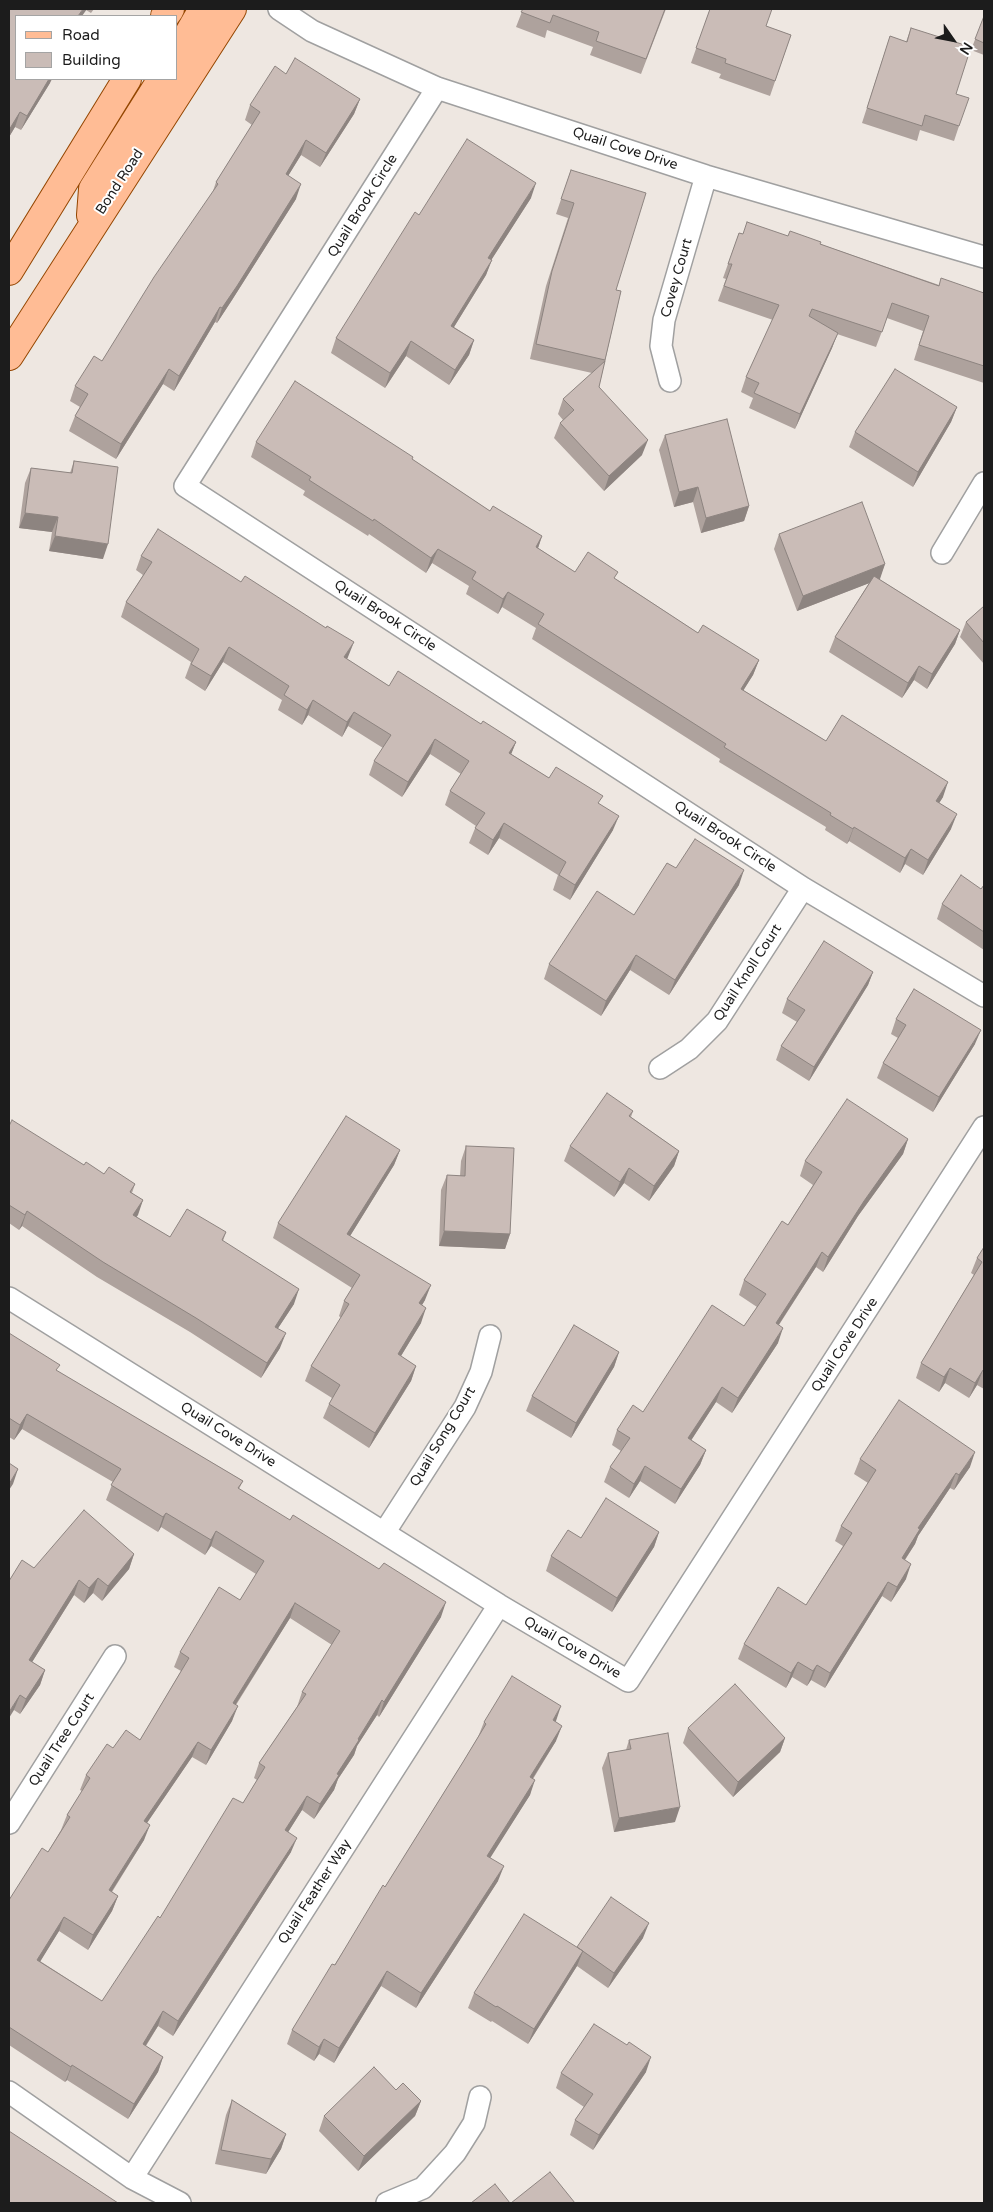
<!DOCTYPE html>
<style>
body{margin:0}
#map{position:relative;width:993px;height:2212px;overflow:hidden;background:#eee7e1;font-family:"Varela Round",sans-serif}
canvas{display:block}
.frame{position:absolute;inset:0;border:10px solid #1c1c1c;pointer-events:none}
.legend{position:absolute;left:15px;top:15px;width:162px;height:65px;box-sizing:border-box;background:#fff;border:1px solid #a4a4a4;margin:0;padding:6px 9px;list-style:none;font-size:15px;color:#1c1c1c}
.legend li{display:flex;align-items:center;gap:10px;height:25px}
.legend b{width:25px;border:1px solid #a4a4a4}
.north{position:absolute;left:928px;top:15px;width:50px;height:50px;-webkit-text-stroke:4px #fff;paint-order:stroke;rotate:123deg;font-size:14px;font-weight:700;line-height:20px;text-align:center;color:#1c1c1c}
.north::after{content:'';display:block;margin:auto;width:18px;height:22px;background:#1c1c1c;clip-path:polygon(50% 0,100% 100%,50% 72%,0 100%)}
</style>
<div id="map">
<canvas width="993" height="2212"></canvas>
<div class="frame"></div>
<ul class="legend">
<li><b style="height:6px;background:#ffbc95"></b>Road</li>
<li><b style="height:14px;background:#cabcb7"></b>Building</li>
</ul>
<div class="north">N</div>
</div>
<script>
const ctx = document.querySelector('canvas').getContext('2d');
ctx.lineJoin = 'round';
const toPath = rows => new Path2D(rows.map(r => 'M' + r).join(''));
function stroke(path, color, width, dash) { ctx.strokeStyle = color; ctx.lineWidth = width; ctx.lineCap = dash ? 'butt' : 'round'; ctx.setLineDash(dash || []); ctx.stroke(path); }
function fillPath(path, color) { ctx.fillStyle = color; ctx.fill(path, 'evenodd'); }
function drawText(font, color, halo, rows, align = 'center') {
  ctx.font = font + ' "Varela Round",sans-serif'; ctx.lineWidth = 4; ctx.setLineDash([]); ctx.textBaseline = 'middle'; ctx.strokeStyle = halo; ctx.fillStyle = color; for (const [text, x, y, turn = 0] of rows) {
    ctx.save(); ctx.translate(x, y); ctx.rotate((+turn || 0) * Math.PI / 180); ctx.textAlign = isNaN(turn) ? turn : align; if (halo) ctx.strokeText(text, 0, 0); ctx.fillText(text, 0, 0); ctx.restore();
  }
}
const street = toPath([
 [279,9,312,31,437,88,706,176,984,257],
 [437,88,185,486,803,888,984,996],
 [670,381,661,346,664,320,706,176],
 [942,553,984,483],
 [660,1068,689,1049,717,1021,803,888],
 [9,1298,499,1605,628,1681,984,1127],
 [384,1533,465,1407,481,1372,490,1336],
 [9,1823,115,1656],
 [9,2092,132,2178,180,2203],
 [132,2178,499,1605],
 [387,2203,423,2188,455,2153,474,2123,480,2097]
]);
const primary = toPath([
 [165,16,170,9],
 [176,56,203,9],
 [91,215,93,189,162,79],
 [9,271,127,79],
 [9,356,232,9]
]);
stroke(street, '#a0a0a0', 24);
stroke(primary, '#944600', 30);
stroke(street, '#fff', 21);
stroke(primary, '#ffbc95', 28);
fillPath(toPath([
 [9,9,94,9,91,13,86,10,16,16,50,83,21,130,15,127,9,137],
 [523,9,666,9,641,74,590,55,593,47,547,30,545,38,516,27],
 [710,9,766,26,791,35,770,96,719,78,721,74,691,63],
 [984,16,984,55,971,50],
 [911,28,956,94,959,126,954,141,920,130,917,141,862,123,890,36,906,42],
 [286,74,360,99,354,114,320,167,301,155,288,176,296,199,232,300,217,323,215,322,174,391,163,384,116,459,69,431,75,416,80,407,70,401,75,386,102,361,212,194,216,182,252,125,245,120,250,105],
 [571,170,616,290,621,291,599,387,642,455,604,491,554,438,560,423,563,420,558,414,563,399,592,373,530,359,546,286,568,218,556,214],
 [531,198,491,260,486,275,454,327,474,340,469,355,449,385,406,356,385,388,331,353,336,338,419,215],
 [739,233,742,234,788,236,820,244,939,285,984,293,984,383,914,360,923,331,887,318,876,347,837,334,832,348,795,429,749,408,753,398,741,392,746,377,773,320,718,301,726,279,723,278],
 [957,407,951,422,913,487,849,447,855,432],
 [665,435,749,506,744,521,701,533,693,502,674,507,659,450],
 [256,442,412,459,490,511,542,536,538,548,575,572,616,579,698,633,759,660,753,675,743,690,826,741,943,797,939,803,951,829,923,875,905,864,900,873,849,841,847,844,825,830,826,827,719,762,720,759,532,639,536,628,502,607,498,614,466,594,469,586,432,563,426,573,369,534,368,536,303,495,305,491,251,457],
 [74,461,103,559,49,551,52,532,19,528,25,483,31,468,70,473],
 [779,534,885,564,879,579,960,630,955,644,927,689,914,680,902,698,829,652,835,637,869,583,797,611,774,549],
 [141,556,348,657,347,659,389,686,481,724,516,742,511,754,549,778,600,804,613,830,570,900,553,890,558,875,499,838,488,855,469,843,476,826,445,805,450,791,461,774,430,754,402,797,369,775,374,761,383,748,348,726,342,737,308,715,302,725,278,710,282,700,223,662,205,691,185,678,191,662,121,617,126,602,143,575,136,570],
 [984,606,984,664,960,637,966,622],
 [676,868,739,885,669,995,630,970,601,1016,544,979,549,964,634,915],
 [984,885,984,950,937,919,942,904,981,889],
 [873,972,868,985,809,1081,776,1060,781,1046,797,1022,782,1013,787,999],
 [896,1019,975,1044,933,1112,877,1078,883,1063,898,1038,891,1034],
 [633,1111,631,1117,679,1151,674,1166,649,1201,624,1183,614,1197,564,1161,570,1146],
 [9,1126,84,1165,104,1174,135,1184,132,1193,143,1200,136,1217,170,1237,226,1232,223,1241,294,1304,278,1328,280,1348,261,1378,190,1332,97,1277,22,1226,19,1230,9,1223],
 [908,1139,903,1154,858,1216,823,1272,816,1267,779,1325,778,1343,732,1413,716,1402,691,1440,706,1450,700,1465,675,1504,640,1481,629,1498,604,1482,610,1467,621,1451,612,1445,617,1430,643,1412,744,1326,757,1307,739,1295,744,1280,788,1225,813,1185,800,1176,805,1161],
 [466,1146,510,1234,505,1249,439,1246,441,1190,447,1175,460,1176,461,1161],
 [400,1150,394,1165,350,1236,425,1300,422,1305,421,1323,401,1356,416,1366,411,1381,369,1448,323,1418,329,1404,332,1398,305,1381,311,1366,341,1318,339,1316,344,1301,352,1288,273,1238,278,1223],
 [984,1247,984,1389,977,1385,969,1398,945,1383,939,1392,916,1378,921,1363,974,1275,971,1273,977,1258],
 [9,1333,57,1371,243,1481,239,1489,441,1617,379,1717,377,1715,357,1746,354,1755,338,1779,334,1790,314,1819,302,1810,288,1832,291,1852,173,2036,158,2026,146,2046,163,2057,158,2072,128,2119,67,2080,65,2082,9,2045,9,1900,48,1852,61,1830,67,1815,82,1791,80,1790,86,1775,113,1748,140,1740,181,1671,174,1667,180,1652,240,1600,256,1574,211,1546,205,1555,161,1527,158,1532,106,1500,113,1482,22,1429,14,1440,9,1437],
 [290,1618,332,1645,302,1692,297,1707,259,1763,254,1778,257,1780,243,1803,102,2001,40,1961,59,1931,88,1950,112,1911,118,1896,112,1892,144,1840,147,1823,192,1757,206,1765,232,1721,236,1705],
 [619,1352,614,1367,571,1438,526,1411,532,1396],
 [860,1459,970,1467,954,1490,950,1488,918,1536,915,1544,905,1560,906,1579,891,1602,882,1596,825,1688,811,1680,807,1686,792,1677,786,1688,738,1659,744,1644,806,1605,843,1546,835,1541,841,1526,868,1483,854,1474],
 [659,1532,654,1547,612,1612,546,1571,551,1556,581,1538],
 [134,1554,129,1569,102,1601,93,1593,84,1603,74,1595,32,1662,45,1670,40,1685,20,1714,14,1710,34,1568],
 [484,1722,556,1722,556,1741,533,1779,530,1795,490,1857,498,1881,416,2008,381,1986,334,2063,319,2054,314,2061,287,2044,292,2030,385,1887,463,1762,478,1737],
 [688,1728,785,1738,780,1752,733,1797,683,1743],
 [629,1740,675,1822,614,1832,602,1768,608,1753,626,1750],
 [643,1938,608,1988,577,1966,528,2044,492,2021,491,2022,468,2008,474,1993,576,1947],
 [646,2072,593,2150,570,2135,575,2120,584,2107,556,2088,561,2073],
 [396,2090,421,2101,415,2116,358,2171,319,2131,324,2116],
 [232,2100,286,2134,281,2149,266,2174,215,2164,226,2115]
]), '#aea29d');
fillPath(toPath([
 [83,9,87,9,82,16,78,16],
 [49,79,52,79,50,83,21,130,27,116],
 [360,99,354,114,320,167,326,153],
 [20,112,15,127,9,137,9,130],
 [306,140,301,155,280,189,286,174],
 [536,183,531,198,483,273,488,258],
 [301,184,296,199,232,300,217,323,222,308],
 [492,260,486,275,446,340,451,326],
 [220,307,215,322,174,391,179,376],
 [838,333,832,348,795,429,800,414],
 [474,340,469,355,449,385,455,370],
 [411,341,406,356,385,388,390,373],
 [169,369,163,384,116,459,121,444],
 [957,407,951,422,913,487,918,472],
 [648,440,642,455,604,491,609,476],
 [698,487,693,502,674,507,679,492],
 [749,506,744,521,701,533,706,518],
 [25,513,58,517,52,532,19,528],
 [55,536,108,544,103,559,49,551],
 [542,536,537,551,536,547],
 [438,549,432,563,426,573,431,558],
 [885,564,880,579,797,611,803,596],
 [508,592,502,607,498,614,503,599],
 [960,630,955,644,927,689,932,674],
 [354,642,348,657,339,672,344,657],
 [229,647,223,662,205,691,211,676],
 [759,660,753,675,735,704,741,689],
 [919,666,914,680,902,698,908,683],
 [313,700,308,715,302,725,307,710],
 [354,712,348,726,342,737,347,722],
 [435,739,430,754,402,797,408,782],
 [516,742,510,757,509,753],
 [948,782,943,797,931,816,936,801],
 [957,814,951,829,923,875,928,860],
 [619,816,613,830,570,900,575,885],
 [504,823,499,838,488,855,493,840],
 [854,827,849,841,847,844,853,829],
 [911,849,905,864,900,873,905,858],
 [744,870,739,885,669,995,675,980],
 [636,955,630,970,601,1016,606,1001],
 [873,972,868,985,809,1081,814,1067],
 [981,1030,975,1044,933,1112,939,1097],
 [908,1139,903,1154,858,1216,823,1272,828,1257,864,1201],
 [400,1150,394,1165,342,1249,347,1234],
 [679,1151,674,1166,649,1201,654,1186],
 [629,1168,624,1183,614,1197,620,1182],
 [143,1200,138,1215,128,1230,133,1215],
 [27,1211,22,1226,19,1230,25,1215],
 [444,1231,510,1234,505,1249,439,1246],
 [822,1252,816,1267,770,1338,776,1323],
 [431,1285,425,1300,414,1318,419,1303],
 [299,1289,294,1304,269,1342,275,1327],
 [426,1308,421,1323,393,1369,398,1354],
 [783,1328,778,1343,732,1413,738,1398],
 [286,1333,280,1348,261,1378,267,1363],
 [619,1352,614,1367,571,1438,576,1423],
 [416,1366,411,1381,369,1448,375,1433],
 [950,1368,945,1383,939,1392,944,1377],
 [983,1370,977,1385,969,1398,975,1383],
 [722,1387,716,1402,683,1453,688,1438],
 [27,1414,22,1429,14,1440,20,1425],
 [706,1450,700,1465,675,1504,681,1489],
 [975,1452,970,1467,954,1490,959,1475],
 [645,1466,640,1481,629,1498,634,1484],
 [18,1469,13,1484,9,1490,9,1484],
 [956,1473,950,1488,918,1536,915,1544,896,1573,902,1558,918,1528],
 [166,1513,161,1527,158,1532,163,1517],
 [216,1531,211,1546,205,1555,211,1540],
 [659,1532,654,1547,612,1612,617,1598],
 [134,1554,129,1569,102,1601,108,1586],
 [911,1564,906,1579,891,1602,897,1587],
 [98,1578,93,1593,84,1603,89,1588],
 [79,1580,74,1595,24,1675,29,1660],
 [888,1582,882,1596,825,1688,830,1673],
 [446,1602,441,1617,379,1717,384,1702],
 [295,1603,290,1618,227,1718,233,1703],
 [798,1662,792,1677,786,1688,791,1673],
 [817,1665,811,1680,807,1686,813,1671],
 [45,1670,40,1685,20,1714,26,1699],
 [20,1695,14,1710,9,1718,9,1712],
 [382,1700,377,1715,357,1746,354,1755,338,1779,334,1790,314,1819,320,1804,337,1774],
 [238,1706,232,1721,206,1765,211,1750],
 [561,1706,556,1721,547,1735,553,1720],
 [562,1726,556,1741,524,1792,530,1777],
 [785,1738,780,1752,733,1797,738,1782],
 [198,1742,192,1757,138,1836,144,1821],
 [535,1780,530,1795,482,1871,487,1856],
 [307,1796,302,1810,280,1845,285,1830],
 [680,1807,675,1822,614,1832,619,1818],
 [150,1825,144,1840,103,1905,109,1890],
 [297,1838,291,1852,173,2036,178,2021],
 [504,1866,498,1881,416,2008,421,1993],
 [118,1896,112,1911,88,1950,93,1935],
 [64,1917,59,1931,32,1975,37,1960],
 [649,1923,643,1938,608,1988,614,1973],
 [583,1951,577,1966,528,2044,534,2029],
 [387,1971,381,1986,334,2063,339,2048],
 [163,2011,158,2026,137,2059,143,2044],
 [324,2039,319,2054,314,2061,319,2047],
 [163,2057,158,2072,128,2119,134,2104],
 [651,2057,646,2072,593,2150,599,2135],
 [72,2065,67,2080,65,2082,71,2067],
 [421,2101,415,2116,358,2171,364,2156],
 [286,2134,281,2149,266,2174,271,2159]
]), '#8d8480');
const building = toPath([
 [9,9,83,9,78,16,16,16,16,79,49,79,27,116,20,112,9,130,9,9],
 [523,9,665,9,646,59,596,41,599,32,553,15,550,23,521,12,523,9],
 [710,9,772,9,766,26,791,35,775,81,725,63,726,59,696,48,710,9],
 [984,16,984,43,975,39,984,16],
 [911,28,971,47,956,94,969,98,959,126,925,115,922,126,867,108,890,36,907,42,911,28],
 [295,58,360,99,326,153,306,140,286,174,301,184,237,286,222,308,220,307,179,376,169,369,121,444,75,416,88,394,75,386,94,356,102,361,154,277,218,184,216,182,260,112,250,105,275,66,286,74,295,58],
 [467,139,536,183,488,258,492,260,451,326,474,340,455,370,411,341,390,373,336,338,415,212,419,215,467,139],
 [571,170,646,193,616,290,621,291,605,360,536,344,552,271,574,203,561,199,571,170],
 [747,222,788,236,790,231,821,242,820,244,939,286,941,278,984,293,984,366,919,345,929,316,892,303,882,332,812,309,809,316,838,333,800,414,754,393,759,383,746,377,779,305,724,286,732,264,728,264,739,233,743,234,747,222],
 [605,361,599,387,648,440,609,476,560,423,574,410,563,399,605,361],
 [895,369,957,407,918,472,855,432,895,369],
 [295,381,413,457,412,459,490,511,493,506,542,536,536,547,575,572,588,552,618,572,614,578,698,633,703,625,759,660,741,689,826,741,842,715,948,782,936,801,957,814,928,860,911,849,905,858,854,827,853,829,830,815,831,813,724,747,726,744,538,624,544,614,508,592,503,599,472,579,476,572,438,549,431,558,374,519,373,521,309,480,311,477,256,442,295,381],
 [727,419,749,506,706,518,698,487,679,492,665,435,727,419],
 [74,461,118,467,108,544,55,536,58,517,25,513,31,468,72,473,74,461],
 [862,502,885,564,803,596,779,534,862,502],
 [158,529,241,582,245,576,326,628,327,626,354,642,344,657,389,686,398,671,481,724,483,721,516,742,509,753,549,778,556,767,603,796,598,803,619,816,575,885,559,875,566,862,504,823,493,840,475,828,485,813,450,791,469,761,435,739,408,782,374,761,391,735,354,712,347,722,313,700,307,710,284,695,289,686,229,647,211,676,191,664,199,649,126,602,152,562,141,556,158,529],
 [874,576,960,630,932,674,919,666,908,683,835,637,874,576],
 [984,606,984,643,966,622,984,606],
 [695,839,744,870,675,980,636,955,606,1001,549,964,597,891,634,915,667,863,676,868,695,839],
 [961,875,981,889,984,885,984,932,942,904,961,875],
 [824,941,873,972,814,1067,781,1046,805,1010,787,999,824,941],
 [914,989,981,1030,939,1097,883,1063,906,1025,896,1019,914,989],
 [607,1093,633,1111,629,1116,679,1151,654,1186,629,1168,620,1182,570,1146,607,1093],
 [847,1099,908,1139,864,1201,828,1257,822,1252,776,1323,783,1328,738,1398,722,1387,688,1438,706,1450,681,1489,645,1466,634,1484,610,1467,630,1438,617,1430,633,1405,643,1412,712,1305,744,1326,766,1294,744,1280,782,1221,788,1225,822,1172,805,1161,847,1099],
 [346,1116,400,1150,347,1234,431,1285,419,1303,426,1308,398,1354,416,1366,375,1433,329,1404,340,1385,311,1366,349,1304,344,1301,360,1275,278,1223,346,1116],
 [12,1120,84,1165,86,1162,104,1174,109,1167,135,1184,130,1192,143,1200,133,1215,170,1237,187,1209,226,1232,222,1240,299,1289,275,1327,286,1333,267,1363,196,1318,103,1262,27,1211,25,1215,9,1205,9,1126,12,1120],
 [466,1146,514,1148,510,1234,444,1231,447,1175,465,1176,466,1146],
 [984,1247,984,1371,983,1370,975,1383,950,1368,944,1377,921,1363,982,1262,977,1258,984,1247],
 [574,1325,619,1352,576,1423,532,1396,574,1325],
 [9,1333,60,1365,56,1370,243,1481,238,1488,290,1520,293,1515,379,1569,384,1563,446,1602,384,1702,382,1700,358,1739,359,1740,337,1774,339,1775,320,1804,307,1796,285,1830,297,1838,178,2021,163,2011,143,2044,163,2057,134,2104,72,2065,71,2067,9,2027,9,1900,42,1848,48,1852,70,1817,67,1815,90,1778,86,1775,107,1744,113,1748,126,1730,140,1740,189,1658,180,1652,219,1587,240,1600,264,1561,216,1531,211,1540,166,1513,163,1517,111,1485,121,1469,27,1414,20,1425,9,1418,9,1333],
 [295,1603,340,1631,302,1692,306,1694,259,1763,265,1767,243,1803,233,1798,160,1918,158,1916,102,2001,37,1960,64,1917,93,1935,118,1896,109,1890,150,1825,144,1821,198,1742,211,1750,238,1706,233,1703,295,1603],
 [899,1400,975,1452,959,1475,956,1473,918,1528,920,1529,902,1558,911,1564,897,1587,888,1582,830,1673,817,1665,813,1671,798,1662,791,1673,744,1644,778,1587,806,1605,852,1533,841,1526,876,1470,860,1459,899,1400],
 [9,1463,18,1469,9,1484,9,1463],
 [606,1498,659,1532,617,1598,551,1556,568,1530,581,1538,606,1498],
 [84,1510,134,1554,108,1586,98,1578,89,1588,79,1580,29,1660,45,1670,26,1699,20,1695,9,1712,9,1581,22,1560,34,1568,84,1510],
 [512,1676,561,1706,553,1720,562,1726,530,1777,535,1780,487,1856,504,1866,421,1993,387,1971,339,2048,324,2039,319,2047,292,2030,332,1964,335,1965,383,1885,385,1887,463,1762,486,1724,484,1722,512,1676],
 [735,1684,785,1738,738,1782,688,1728,735,1684],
 [668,1733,680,1807,619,1818,608,1753,631,1749,629,1740,668,1733],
 [611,1897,649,1923,614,1973,577,1947,611,1897],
 [524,1914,583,1951,534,2029,497,2006,496,2007,474,1993,524,1914],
 [594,2024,627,2045,629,2042,651,2057,599,2135,575,2120,593,2094,561,2073,594,2024],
 [374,2067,396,2090,403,2083,421,2101,364,2156,324,2116,374,2067],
 [232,2100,286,2134,271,2159,221,2150,232,2100],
 [9,2131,118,2203,9,2203,9,2131],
 [550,2172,575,2203,511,2203,550,2172],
 [495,2184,510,2203,471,2203,495,2184]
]);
fillPath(building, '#cabcb7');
stroke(building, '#8d8480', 1);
drawText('14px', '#1c1c1c', '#fff', [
 ["Quail Cove Drive",625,149,18],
 ["Bond Road",120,182,-57],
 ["Quail Brook Circle",363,206,-58],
 ["Covey Court",677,278,-74],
 ["Quail Brook Circle",385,616,33],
 ["Quail Brook Circle",725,837,33],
 ["Quail Knoll Court",748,973,-57],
 ["Quail Cove Drive",845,1345,-57],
 ["Quail Cove Drive",228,1435,32],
 ["Quail Song Court",443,1437,-59],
 ["Quail Cove Drive",572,1648,30],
 ["Quail Tree Court",62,1740,-57],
 ["Quail Feather Way",315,1892,-57]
]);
</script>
